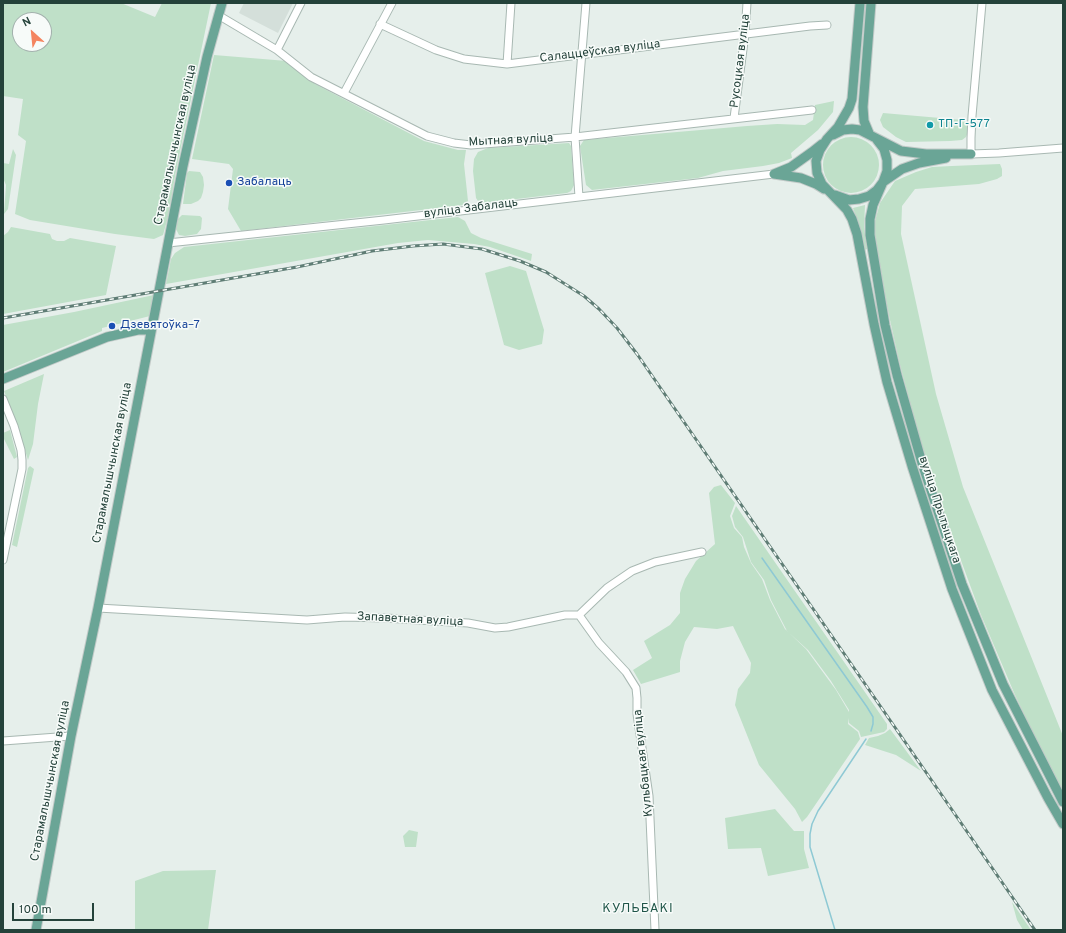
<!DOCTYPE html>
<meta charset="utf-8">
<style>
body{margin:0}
#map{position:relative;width:1066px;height:933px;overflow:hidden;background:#e6efeb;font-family:Overpass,sans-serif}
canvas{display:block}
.frame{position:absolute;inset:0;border:4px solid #24423a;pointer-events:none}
.north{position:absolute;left:12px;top:12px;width:40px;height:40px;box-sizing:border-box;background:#f7fbf9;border:1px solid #a3b1ad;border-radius:50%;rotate:333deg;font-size:11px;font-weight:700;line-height:16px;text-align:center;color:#24423a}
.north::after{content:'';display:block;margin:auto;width:14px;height:18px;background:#f4845f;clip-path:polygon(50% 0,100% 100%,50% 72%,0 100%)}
.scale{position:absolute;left:12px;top:903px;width:82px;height:18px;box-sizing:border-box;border:2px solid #24423a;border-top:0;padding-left:5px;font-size:12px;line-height:14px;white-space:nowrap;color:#24423a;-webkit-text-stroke:3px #f7fbf9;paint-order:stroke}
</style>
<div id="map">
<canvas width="1066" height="933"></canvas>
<div class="frame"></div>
<div class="north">N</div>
<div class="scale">100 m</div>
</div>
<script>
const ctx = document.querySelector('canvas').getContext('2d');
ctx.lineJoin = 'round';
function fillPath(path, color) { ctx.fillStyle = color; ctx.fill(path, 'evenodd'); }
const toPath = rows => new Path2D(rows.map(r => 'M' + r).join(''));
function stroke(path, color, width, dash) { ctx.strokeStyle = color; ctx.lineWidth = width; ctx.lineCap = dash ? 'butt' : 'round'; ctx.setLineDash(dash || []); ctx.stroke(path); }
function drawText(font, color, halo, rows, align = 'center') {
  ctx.font = font + ' Overpass,sans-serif'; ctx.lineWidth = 3; ctx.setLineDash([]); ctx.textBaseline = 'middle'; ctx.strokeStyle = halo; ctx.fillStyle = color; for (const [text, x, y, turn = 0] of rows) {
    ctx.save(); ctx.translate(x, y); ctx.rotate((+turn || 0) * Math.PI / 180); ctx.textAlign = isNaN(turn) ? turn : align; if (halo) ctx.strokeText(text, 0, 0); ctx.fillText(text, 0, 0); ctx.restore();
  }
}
fillPath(toPath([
 [244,3,293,3,278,33,239,13]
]), '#d4dfda');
fillPath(toPath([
 [3,3,121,3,155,17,162,3,211,3,176,171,168,217,163,235,154,239,115,234,30,220,15,214,26,141,18,135,23,99,3,96],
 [20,20,44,20,44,44,20,44],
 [214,55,287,61,315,84,424,141,458,150,466,150,464,164,468,201,464,205,241,231,228,209,233,169,229,164,192,159],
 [834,101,833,112,818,130,791,153,792,158,779,163,763,166,723,171,698,178,592,190,586,185,580,146,584,140,747,126,777,124,805,125,813,120,815,105],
 [883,113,963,120,966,122,968,132,966,137,962,140,950,141,906,142,896,137,883,127,880,120],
 '823 165a28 28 0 1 1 56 0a28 28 0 1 1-56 0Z',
 [569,143,571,146,574,185,571,191,567,193,483,203,478,201,476,198,473,171,474,159,478,152,488,148],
 [13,149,16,155,8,209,4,214,6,185,3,178,3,163,9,164],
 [1000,164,1002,169,1002,176,997,179,979,184,915,189,902,206,901,234,936,394,963,487,1063,736,1063,793,1050,769,1015,695,981,615,948,525,918,433,899,361,881,279,873,228,880,203,895,181,916,172,932,167,952,166],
 [189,171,200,172,203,177,204,185,203,192,201,198,198,201,191,204,183,204,187,173],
 [865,205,864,227,867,249,864,250,860,228,853,208],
 [182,215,200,216,202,218,201,229,197,234,185,236,179,235,176,229,178,219],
 [458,217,465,221,471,233,481,238,532,254,531,261,490,247,474,244,428,240,398,243,166,284,171,259,175,253,184,247],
 [11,227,50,234,52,239,57,241,64,241,70,238,116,246,106,295,3,314,3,236,8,232],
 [510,266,526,271,544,330,542,344,519,350,504,345,485,273],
 [154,295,150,316,102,328,102,331,3,372,3,325,74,312],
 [44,374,38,404,33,444,28,460,18,428,4,391],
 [10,430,17,457,14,459,3,437,3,433],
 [30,466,34,469,17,547,12,545,28,468],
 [721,485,735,503,730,516,734,528,742,537,744,547,751,563,762,579,770,600,785,629,806,649,836,690,849,712,849,710,831,681,808,650,787,631,771,600,764,580,751,562,743,537,735,527,732,516,736,506,887,724,887,729,884,732,861,737,859,731,849,723,849,718,848,724,858,732,860,739,807,817,802,822,795,809,759,765,735,705,738,689,750,673,751,663,733,626,717,629,694,627,685,642,680,661,680,672,641,684,633,670,652,658,644,641,670,625,680,613,680,593,685,579,696,561,715,544,709,493,714,487],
 [890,729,921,771,896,755,865,745,869,738,878,736,885,733],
 [775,809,794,831,804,831,804,849,809,868,768,876,761,848,728,849,725,818],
 [409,830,418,832,416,847,405,847,403,836],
 [216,870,208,930,135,930,135,881,163,871],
 [1012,902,1031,930,1023,930,1017,920]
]), '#bfe0c8');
stroke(toPath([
 [762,558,867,707,873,717,873,724,871,731],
 [835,930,810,847,810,834,812,824,818,811,866,739]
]), '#8ec9d4', 1.5);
const minor = toPath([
 [982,3,972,116,971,138,971,154,999,153,1063,148],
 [218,15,277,50,311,77,427,136,454,143,471,145,575,137,812,110],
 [380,24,436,50,464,59,507,64,810,26,827,25],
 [277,50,301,3],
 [507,64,511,3],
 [344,93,392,3],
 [734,118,745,34,747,3],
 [579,197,575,137,586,3],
 [168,243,384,220,774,174],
 [3,399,14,426,21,450,22,460,22,469,3,560],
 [98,608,307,620,345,617,385,618,468,623,495,628,508,627,565,615,579,615,607,588,632,571,655,562,702,552],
 [579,615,599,643,626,672,636,688,637,698,637,714,649,796,655,930],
 [3,741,71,736]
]);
const major = toPath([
 [860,3,852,99,849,108,838,127,827,139,820,150,816,161,817,173,822,184,847,210,852,219,857,234,874,324,887,382,912,466,952,589,992,690,1048,798,1063,824],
 [869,133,864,121,863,107,871,3],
 [833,135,843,130,852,129,860,130,901,151,926,154,971,154],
 [774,174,791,167,812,152,822,144],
 [774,174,801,178,816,184,824,189],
 [883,182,873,205,870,219,870,235,885,325,897,375,922,463,962,584,1003,684,1063,802],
 [883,182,902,169,919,163,946,158],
 [835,195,849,200,859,199,869,196,877,190,883,182,887,171,887,160,884,149,877,140],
 [3,379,107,337,138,330,150,330],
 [36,930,71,736,98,608,183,166,207,57,222,3]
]);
stroke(minor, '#a8b8b2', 9);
stroke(major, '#c2cac8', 11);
stroke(minor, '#fff', 7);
stroke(major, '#6aa596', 9);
const rail = toPath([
 [3,318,297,267,372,251,413,246,443,244,482,249,520,261,546,272,584,296,599,309,617,328,637,354,1035,930]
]);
stroke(rail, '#5f7d75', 3);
stroke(rail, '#f7fbf9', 1.5, [4.5]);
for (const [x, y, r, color] of [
 [930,125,4,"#0f9aa8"],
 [229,183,4,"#1a4fb4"],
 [112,326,4,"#1a4fb4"]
]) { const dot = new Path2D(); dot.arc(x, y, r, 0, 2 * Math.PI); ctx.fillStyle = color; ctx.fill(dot); stroke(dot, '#f7fbf9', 1.5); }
drawText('12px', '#24423a', '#f7fbf9', [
 ["Салаццеўская вуліца",600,52,-7],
 ["Русоцкая вуліца",741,61,-83],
 ["Мытная вуліца",511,141,-3],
 ["Старамалышчынская вуліца",176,145,-78],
 ["вуліца Забалаць",471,209,-7],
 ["Старамалышчынская вуліца",113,463,-79],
 ["вуліца Прытыцкага",939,510,72],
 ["Запаветная вуліца",410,620,3],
 ["Кульбацкая вуліца",644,763,-96],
 ["Старамалышчынская вуліца",51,781,-79]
]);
drawText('12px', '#0d838f', '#f7fbf9', [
 ["ТП-Г-577",938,125]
], 'left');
drawText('12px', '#164399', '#f7fbf9', [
 ["Забалаць",237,183],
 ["Дзевятоўка–7",120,326]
], 'left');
ctx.letterSpacing = '1px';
drawText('13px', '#1f5548', '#f7fbf9', [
 ["КУЛЬБАКІ",638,909]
]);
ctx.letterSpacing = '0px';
</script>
